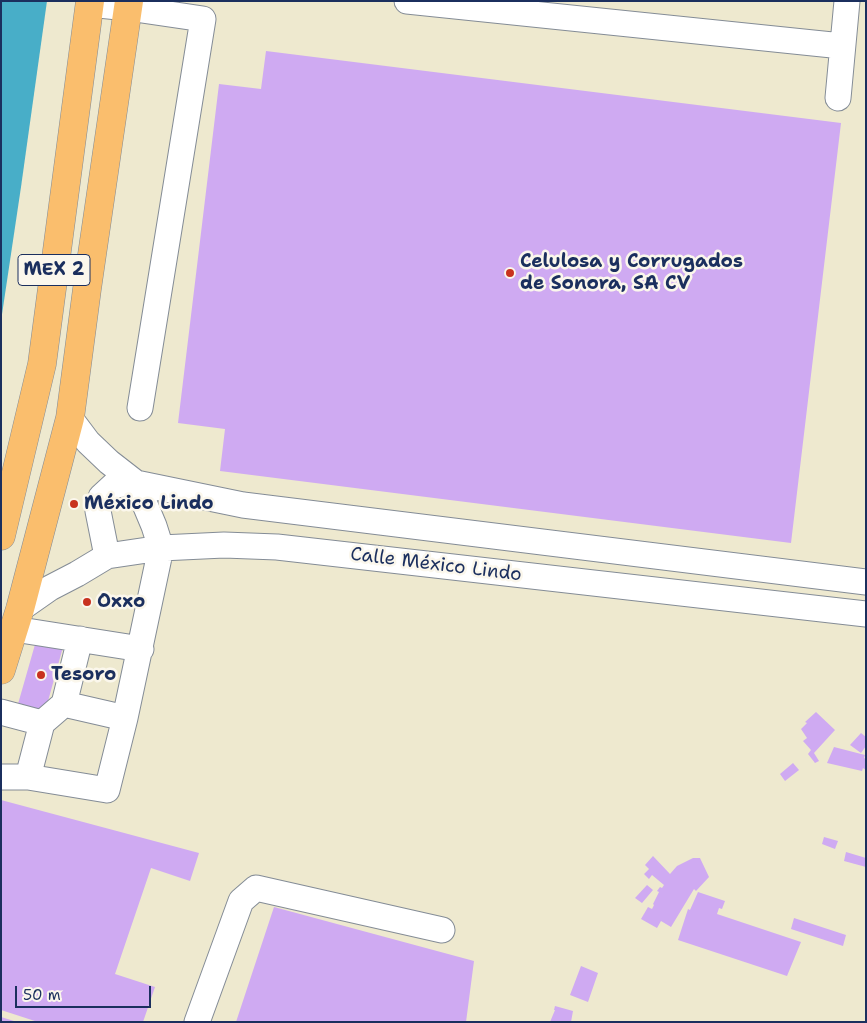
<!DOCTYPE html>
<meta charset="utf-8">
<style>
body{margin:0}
#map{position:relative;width:867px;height:1023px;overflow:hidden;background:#eee9cf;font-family:"Shantell Sans",sans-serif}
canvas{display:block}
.frame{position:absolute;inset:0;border:2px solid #1b2f5e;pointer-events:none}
.scale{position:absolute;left:15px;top:986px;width:136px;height:22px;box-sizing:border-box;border:2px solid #1b2f5e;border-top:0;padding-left:6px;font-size:15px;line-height:18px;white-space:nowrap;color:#1b2f5e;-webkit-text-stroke:4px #fbf7ec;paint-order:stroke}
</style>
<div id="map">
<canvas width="867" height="1023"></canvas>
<div class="frame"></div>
<div class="scale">50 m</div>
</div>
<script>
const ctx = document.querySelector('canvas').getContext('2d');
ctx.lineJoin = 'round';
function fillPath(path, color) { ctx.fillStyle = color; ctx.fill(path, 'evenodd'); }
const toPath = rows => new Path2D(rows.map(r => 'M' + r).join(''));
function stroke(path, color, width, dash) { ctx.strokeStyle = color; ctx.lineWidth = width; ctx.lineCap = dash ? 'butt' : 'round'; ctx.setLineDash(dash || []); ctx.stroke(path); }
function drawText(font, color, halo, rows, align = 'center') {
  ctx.font = font + ' "Shantell Sans",sans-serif'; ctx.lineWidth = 5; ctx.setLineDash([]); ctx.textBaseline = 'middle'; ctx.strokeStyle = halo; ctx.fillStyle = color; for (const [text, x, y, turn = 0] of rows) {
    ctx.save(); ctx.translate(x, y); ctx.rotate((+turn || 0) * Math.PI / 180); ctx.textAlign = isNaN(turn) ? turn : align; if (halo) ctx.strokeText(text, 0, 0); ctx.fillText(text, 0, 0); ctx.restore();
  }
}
fillPath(toPath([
 [1,1,47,1,21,187,1,321]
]), '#48aec8');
fillPath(toPath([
 [266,51,841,123,791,543,220,471,225,429,178,423,219,84,261,89],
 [36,641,63,647,45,712,18,704],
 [816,712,835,730,814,753,819,761,815,763,808,754,811,750,803,741,807,738,801,729,807,723,805,722],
 [861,733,866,737,866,746,861,753,850,745],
 [834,747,865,755,864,758,866,759,866,770,863,768,862,771,827,763],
 [793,763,799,770,785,781,780,774],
 [1,800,199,853,190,881,151,868,115,974,155,987,143,1022,38,1022,1,1010],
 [824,837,838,841,835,849,822,844],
 [846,852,866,858,866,867,844,861],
 [653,856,670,874,677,866,693,858,700,858,709,877,696,891,694,889,671,927,661,921,657,928,641,919,648,907,652,909,654,905,653,904,659,892,657,891,660,887,662,888,664,885,652,875,649,879,644,874,649,869,645,865],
 [647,885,653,890,642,903,635,898],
 [698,892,725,901,722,909,719,908,717,914,801,942,787,976,678,940,688,909,690,910],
 [274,907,474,961,466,1022,236,1022],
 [794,918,846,935,843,946,791,929],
 [581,966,598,973,588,1002,570,995],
 [555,1006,573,1011,571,1022,550,1022,555,1010,554,1010],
 [1,1017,14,1021,14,1022,1,1022]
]), '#cfaaf2');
const minor = toPath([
 [407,1,842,46],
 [89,4,128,8,203,19,140,408],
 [838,98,847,1],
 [70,418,88,442,109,462,136,483,243,505,866,582],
 [20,609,50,588,77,574,107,556,161,548,224,545,277,547,866,614],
 [14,629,141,649],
 [64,704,125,718],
 [1,712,42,723,28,777],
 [42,723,64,704,80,639],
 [1,777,28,777,107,790,125,718,161,548,154,526,136,483,114,485,101,497,98,511,107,556],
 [197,1022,241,901,256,888,442,930]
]);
const major = toPath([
 [1,670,20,609,70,418,87,289,129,1]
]);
const highway = toPath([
 [1,536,42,364,90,1]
]);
stroke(minor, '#848c96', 27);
stroke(major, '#848c96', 29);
stroke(highway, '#848c96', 29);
stroke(minor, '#fff', 25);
stroke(major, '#fabe6d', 28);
stroke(highway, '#fabe6d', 28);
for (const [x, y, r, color] of [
 [510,273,5,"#c8321e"],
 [74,504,5,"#c8321e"],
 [87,602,5,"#c8321e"],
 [41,675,5,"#c8321e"]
]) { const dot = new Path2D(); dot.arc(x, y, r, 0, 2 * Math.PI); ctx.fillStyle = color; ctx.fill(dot); stroke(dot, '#fbf7ec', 2); }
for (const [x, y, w] of [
 [54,270,72]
]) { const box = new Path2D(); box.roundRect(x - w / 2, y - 15.5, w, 31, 4); ctx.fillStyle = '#fbf7ec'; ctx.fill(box); stroke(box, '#1b2f5e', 1); }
drawText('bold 18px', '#1b2f5e', null, [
 ["MEX 2",54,270]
]);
drawText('bold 19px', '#1b2f5e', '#fbf7ec', [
 ["Celulosa y Corrugados",520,262],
 ["de Sonora, SA CV",520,284],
 ["México Lindo",84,504],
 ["Oxxo",97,602],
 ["Tesoro",51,675]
], 'left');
drawText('19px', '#1b2f5e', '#fbf7ec', [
 ["Calle México Lindo",436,565,7]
]);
</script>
